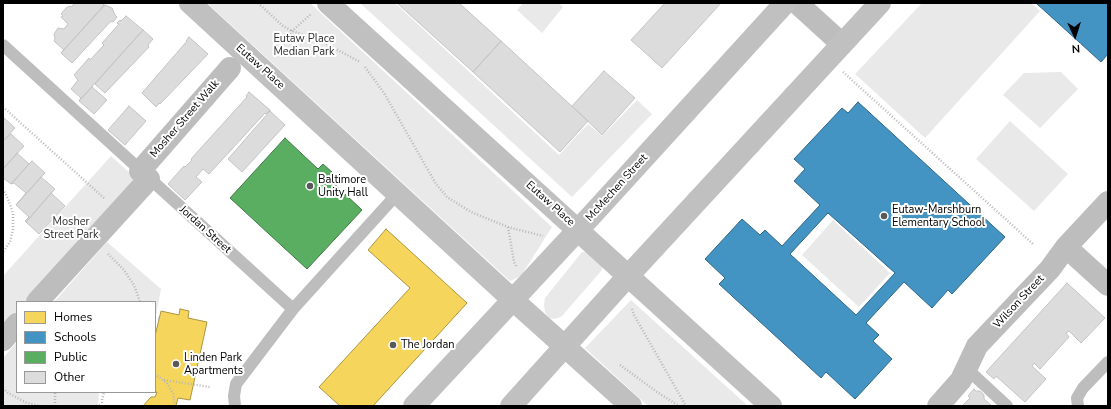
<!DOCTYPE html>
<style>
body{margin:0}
#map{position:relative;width:1111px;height:409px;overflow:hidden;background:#fff;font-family:"Nunito Sans",sans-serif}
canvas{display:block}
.frame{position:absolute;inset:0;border:4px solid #000;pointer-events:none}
.legend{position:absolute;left:16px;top:301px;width:140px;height:92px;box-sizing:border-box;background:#fff;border:1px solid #999;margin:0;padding:5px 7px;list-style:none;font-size:12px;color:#000}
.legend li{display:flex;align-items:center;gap:8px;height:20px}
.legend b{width:20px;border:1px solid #999}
.north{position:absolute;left:1055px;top:16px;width:40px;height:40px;-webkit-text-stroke:3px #fff;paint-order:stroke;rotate:176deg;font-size:11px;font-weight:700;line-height:16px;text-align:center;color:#000}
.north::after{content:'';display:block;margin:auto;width:14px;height:18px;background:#000;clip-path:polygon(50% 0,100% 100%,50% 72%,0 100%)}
</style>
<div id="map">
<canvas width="1111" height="409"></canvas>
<div class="frame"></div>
<ul class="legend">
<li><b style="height:11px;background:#f6d55c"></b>Homes</li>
<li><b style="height:11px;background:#4393c3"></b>Schools</li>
<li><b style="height:11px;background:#5aae61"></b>Public</li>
<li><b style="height:11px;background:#dcdcdc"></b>Other</li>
</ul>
<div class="north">N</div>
</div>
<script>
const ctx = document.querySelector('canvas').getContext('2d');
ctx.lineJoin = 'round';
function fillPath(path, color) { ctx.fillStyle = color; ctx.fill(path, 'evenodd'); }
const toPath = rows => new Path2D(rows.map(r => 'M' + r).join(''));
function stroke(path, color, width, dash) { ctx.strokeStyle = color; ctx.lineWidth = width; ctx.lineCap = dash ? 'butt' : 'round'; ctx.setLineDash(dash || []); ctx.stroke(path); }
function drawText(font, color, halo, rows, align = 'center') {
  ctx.font = font + ' "Nunito Sans",sans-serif'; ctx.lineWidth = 4; ctx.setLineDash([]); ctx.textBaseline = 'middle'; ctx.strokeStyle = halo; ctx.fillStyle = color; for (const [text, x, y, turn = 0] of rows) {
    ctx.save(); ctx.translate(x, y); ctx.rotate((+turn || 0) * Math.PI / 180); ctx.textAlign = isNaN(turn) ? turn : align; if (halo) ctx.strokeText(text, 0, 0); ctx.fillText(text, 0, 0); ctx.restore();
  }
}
fillPath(toPath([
 [207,3,310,3,552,227,521,276,510,281],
 [360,3,395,3,559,155,588,124,602,136,637,100,652,114,572,197],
 [523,3,559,3,563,7,542,33,517,10],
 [922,3,1031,3,1040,11,925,138,855,74],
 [1061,72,1078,89,1040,128,1003,95,1024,73],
 [1010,121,1068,174,1034,211,976,159],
 [111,156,139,181,30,302,17,302,17,316,3,332,3,276],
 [833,220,890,273,859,307,802,255],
 [107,242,161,289,155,320,155,302,54,302],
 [582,252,588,252,602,265,602,270,562,316,558,318,553,319,549,318,545,312,544,305,545,298],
 [631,300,748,406,648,406,585,348],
 [17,342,17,392,99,392,98,406,3,406,3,358]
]), '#e9e9e9');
const homes = toPath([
 [386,229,467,303,373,406,340,406,319,387,410,288,368,250,386,229],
 [180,309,189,311,188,318,207,322,190,400,178,398,176,406,143,406,151,397,155,397,157,392,155,392,155,336,161,311,179,315,180,309]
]);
fillPath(homes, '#f6d55c');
stroke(homes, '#ac9540', 1);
const schools = toPath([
 [1036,3,1108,3,1108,54,1101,62,1036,3],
 [858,102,1005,237,952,294,948,290,932,308,904,282,866,323,879,335,873,341,892,359,855,399,826,372,821,378,719,284,725,278,705,259,742,219,760,235,765,230,782,246,820,205,794,181,805,169,794,159,842,108,848,113,858,102],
 [828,213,895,273,856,315,790,254,828,213]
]);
fillPath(schools, '#4393c3');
stroke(schools, '#2f6788', 1);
const public = toPath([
 [285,138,318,169,323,164,333,173,328,178,362,210,307,269,230,198,285,138]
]);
fillPath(public, '#5aae61');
stroke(public, '#3f7a44', 1);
const building = toPath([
 [75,3,102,3,104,5,61,53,64,50,54,41,55,39,54,34,58,28,64,29,68,24,61,17,63,16,61,14,66,8,70,6,71,7,75,3],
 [397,3,459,3,501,41,473,72,397,3],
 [665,3,721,3,662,68,631,40,665,3],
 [105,5,112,8,115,15,117,17,113,22,111,21,72,63,61,53,105,5],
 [126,16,143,30,79,101,81,98,71,89,78,80,74,75,89,58,90,60,104,45,102,43,119,24,117,23,120,20,121,21,126,16],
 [143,30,153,39,148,45,149,47,105,93,95,84,143,30],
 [189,37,208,54,160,104,159,103,156,107,142,93,187,41,186,41,189,37],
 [501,41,588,121,560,152,473,72,501,41],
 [604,71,635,98,602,135,572,106,604,71],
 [92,87,107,100,94,114,79,101,92,87],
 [249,92,270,110,266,114,265,113,209,174,203,169,196,177,202,182,185,200,168,184,184,166,185,167,192,160,191,159,247,97,246,96,249,92],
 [129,106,146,121,125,145,108,130,129,106],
 [270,111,285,125,242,172,228,159,270,111],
 [3,117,15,128,3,141,3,117],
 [11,134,24,146,3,169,3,141,11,134],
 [17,153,29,164,11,184,3,178,3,169,17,153],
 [32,161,45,173,16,205,26,193,14,183,11,184,32,161],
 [41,177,55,189,26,222,25,221,29,217,16,205,41,177],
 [51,193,65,206,39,234,26,222,51,193],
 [1067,283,1105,318,1081,343,1069,331,1066,333,1069,337,1040,369,1034,363,1032,366,1046,379,1025,402,996,376,994,379,986,372,1067,283],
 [974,389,976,391,980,391,984,395,984,399,992,406,962,406,970,398,968,396,974,389]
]);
fillPath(building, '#dcdcdc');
stroke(building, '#c4c4c4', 1);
stroke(toPath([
 [258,3,283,26,292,31,319,40,360,62],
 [277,54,292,31,311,14],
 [365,67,384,93,436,184,447,197,471,212,508,227,543,236],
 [843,72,1033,244],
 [3,107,104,198],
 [3,189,8,199,13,213,13,229,10,242,3,252],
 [508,227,514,262,516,266],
 [108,254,123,269,134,285,140,302],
 [632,309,634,315,686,406],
 [155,318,159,319],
 [620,365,657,392,679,406],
 [155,374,167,383,173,394,175,406],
 [164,380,210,387],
 [3,388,8,393,27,403,39,406],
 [55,406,55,392],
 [96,406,102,405],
 [102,406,102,400,104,392]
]), '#b8b8b8', 2.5, [1, 2]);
stroke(toPath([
 [3,45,293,309,398,193],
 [967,369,1007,406],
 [235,406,234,396,236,384,293,309],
 [1078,406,1077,398,1083,388,1108,362]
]), '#bdbdbd', 12);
stroke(toPath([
 [797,3,842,44],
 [140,171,230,68],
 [1066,247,1108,285],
 [37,302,149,179],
 [3,340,17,324],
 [938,406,961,380,977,346,1050,269,1066,247,1108,202]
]), '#bdbdbd', 22);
stroke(toPath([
 [190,3,513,300,631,406],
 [328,3,771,406],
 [414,406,590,217,785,3],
 [511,406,628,276,880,3]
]), '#c0c0c0', 22);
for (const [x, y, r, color] of [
 [310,186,4,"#595959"],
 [884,216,4,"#595959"],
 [393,345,4,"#595959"],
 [176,364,4,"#595959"]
]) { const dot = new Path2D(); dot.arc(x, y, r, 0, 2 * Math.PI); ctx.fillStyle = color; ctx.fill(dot); stroke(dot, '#fff', 1.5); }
drawText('11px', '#2e2e2e', '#fff', [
 ["Eutaw Place",304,39],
 ["Median Park",304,52],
 ["Mosher",71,222],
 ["Street Park",71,235]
]);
drawText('11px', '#000', '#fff', [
 ["Eutaw Place",260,67,42],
 ["Mosher Street Walk",185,119,-49],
 ["McMechen Street",617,188,-48],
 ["Eutaw Place",550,204,42],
 ["Jordan Street",205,230,42],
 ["Wilson Street",1019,302,-47]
]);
drawText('11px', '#000', '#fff', [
 ["Baltimore",318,180],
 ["Unity Hall",318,193],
 ["Eutaw-Marshburn",892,210],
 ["Elementary School",892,223],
 ["The Jordan",401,345],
 ["Linden Park",184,358],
 ["Apartments",184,371]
], 'left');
</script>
